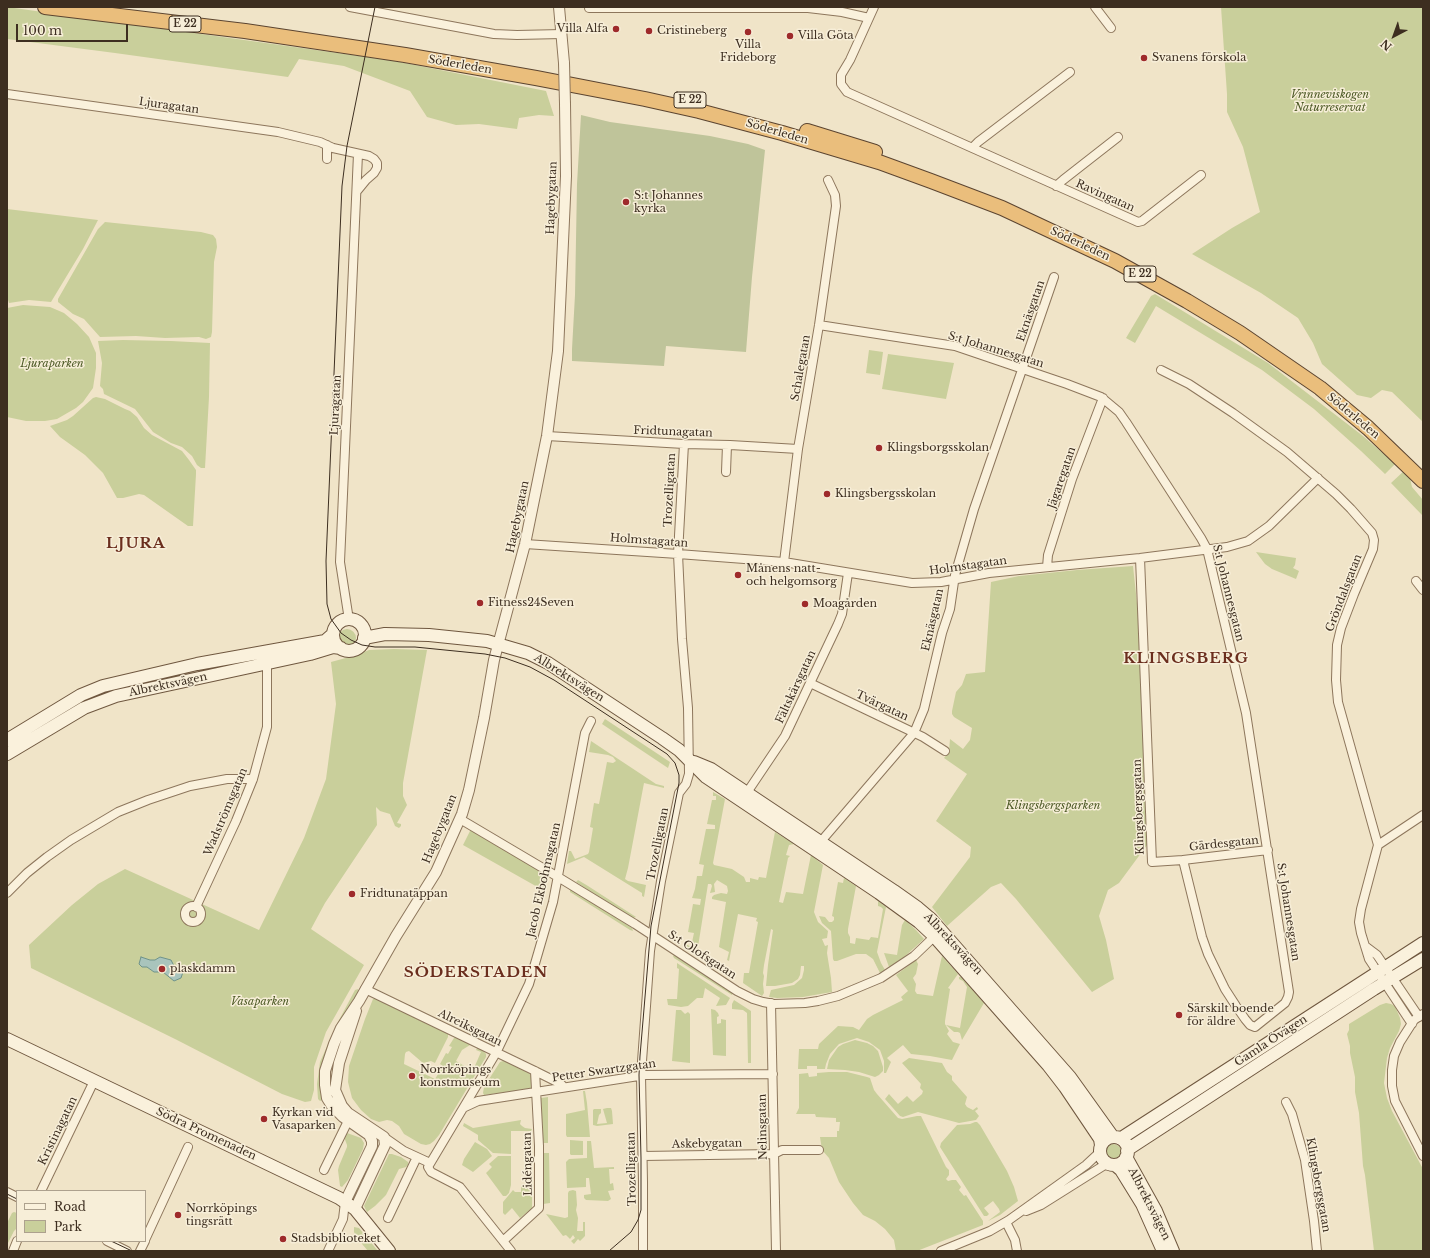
<!DOCTYPE html>
<meta charset="utf-8">
<style>
body{margin:0}
#map{position:relative;width:1430px;height:1258px;overflow:hidden;background:#f0e4c8;font-family:"Libre Baskerville",serif}
canvas{display:block}
.frame{position:absolute;inset:0;border:8px solid #3d2e20;pointer-events:none}
.legend{position:absolute;left:16px;top:1190px;width:130px;height:52px;box-sizing:border-box;background:#f7eed8;border:1px solid #ada18e;margin:0;padding:5px 7px;list-style:none;font-size:12px;color:#3d2e20}
.legend li{display:flex;align-items:center;gap:8px;height:20px}
.legend b{width:20px;border:1px solid #ada18e}
.north{position:absolute;left:1374px;top:16px;width:40px;height:40px;-webkit-text-stroke:3px #f7eed8;paint-order:stroke;rotate:221deg;font-size:11px;font-weight:700;line-height:16px;text-align:center;color:#3d2e20}
.north::after{content:'';display:block;margin:auto;width:14px;height:18px;background:#3d2e20;clip-path:polygon(50% 0,100% 100%,50% 72%,0 100%)}
.scale{position:absolute;left:16px;top:24px;width:112px;height:18px;box-sizing:border-box;border:2px solid #3d2e20;border-top:0;padding-left:5px;font-size:12px;line-height:14px;white-space:nowrap;color:#3d2e20;-webkit-text-stroke:3px #f7eed8;paint-order:stroke}
</style>
<div id="map">
<canvas width="1430" height="1258"></canvas>
<div class="frame"></div>
<ul class="legend">
<li><b style="height:5px;background:#faf1dc"></b>Road</li>
<li><b style="height:11px;background:#c9cf9b"></b>Park</li>
</ul>
<div class="north">N</div>
<div class="scale">100 m</div>
</div>
<script>
const ctx = document.querySelector('canvas').getContext('2d');
ctx.lineJoin = 'round';
function fillPath(path, color) { ctx.fillStyle = color; ctx.fill(path, 'evenodd'); }
const toPath = rows => new Path2D(rows.map(r => 'M' + r).join(''));
function stroke(path, color, width, dash) { ctx.strokeStyle = color; ctx.lineWidth = width; ctx.lineCap = dash ? 'butt' : 'round'; ctx.setLineDash(dash || []); ctx.stroke(path); }
function drawText(font, color, halo, rows, align = 'center') {
  ctx.font = font + ' "Libre Baskerville",serif'; ctx.lineWidth = 3; ctx.setLineDash([]); ctx.textBaseline = 'middle'; ctx.strokeStyle = halo; ctx.fillStyle = color; for (const [text, x, y, turn = 0] of rows) {
    ctx.save(); ctx.translate(x, y); ctx.rotate((+turn || 0) * Math.PI / 180); ctx.textAlign = isNaN(turn) ? turn : align; if (halo) ctx.strokeText(text, 0, 0); ctx.fillText(text, 0, 0); ctx.restore();
  }
}
fillPath(toPath([
 [7,7,395,61,546,91,554,116,539,115,519,118,517,129,479,124,456,125,427,117,410,91,344,66,299,59,288,77,115,53,7,39],
 [1221,7,1423,7,1423,422,1392,392,1382,390,1371,398,1357,395,1322,364,1313,343,1298,318,1261,293,1192,254,1232,228,1260,212,1243,147,1227,112,1227,94],
 [7,209,98,220,83,249,51,302,29,300,9,303,8,300],
 [105,222,201,232,213,235,216,239,217,247,214,262,212,332,211,337,206,339,199,337,165,338,136,336,100,337,84,319,73,314,58,302,58,299,98,229],
 [1155,294,1268,363,1363,436,1395,464,1385,474,1361,451,1314,409,1262,370,1156,306,1135,343,1126,338,1151,296],
 [23,305,50,307,64,313,77,324,89,337,96,353,96,368,93,388,83,402,76,408,57,419,45,421,26,421,7,417,7,308],
 [123,340,171,341,210,343,209,397,205,468,201,468,197,465,192,456,182,447,171,443,153,432,135,409,104,394,103,389,100,386,102,363,98,341],
 [869,350,883,352,880,375,866,373],
 [888,354,954,363,946,399,882,389],
 [96,397,105,399,125,409,130,411,137,417,144,428,152,435,182,451,189,460,196,470,196,474,193,526,188,526,144,495,139,494,123,498,117,498,103,473,85,455,60,437,50,426,67,420,73,416,93,398],
 [1405,470,1410,478,1412,487,1423,500,1423,516,1391,483],
 [1256,552,1296,558,1295,565,1293,568,1299,571,1296,579,1272,569,1265,564],
 [1133,566,1139,622,1147,845,1119,883,1108,890,1099,916,1106,940,1114,979,1092,992,1016,899,1001,883,991,887,947,926,932,907,970,857,971,847,936,821,967,774,944,758,949,751,950,739,963,749,970,740,972,728,954,717,952,714,952,711,956,692,962,685,966,674,985,672,991,582,1019,576,1077,570],
 '338 638a9 9 0 1 1 18 0a9 9 0 1 1-18 0Z',
 [394,649,427,650,403,783,403,796,407,805,397,823,401,824,401,826,399,828,395,826,390,814,380,811,376,807,377,825,325,903,311,929,364,965,326,1032,314,1067,314,1090,311,1101,305,1102,282,1094,177,1040,31,968,29,945,72,905,98,884,125,869,259,930,304,838,326,779,336,704,331,662,357,655,369,650],
 [605,719,670,762,668,768,602,724],
 [591,741,656,784,664,786,664,788,644,783,628,868,625,879,628,881,646,885,644,897,642,896,642,893,584,857,567,864,569,851,571,851,575,859,588,854,589,852,593,828,590,827,594,803,599,804,607,762,613,763,616,761,613,757,608,755,589,752],
 [713,792,725,799,713,863,714,865,732,869,744,877,746,882,750,882,750,878,758,880,759,877,766,878,775,832,794,844,789,845,786,855,790,856,788,858,779,902,783,903,786,892,803,894,811,855,823,865,814,912,818,922,828,931,827,938,822,939,825,946,828,945,827,953,831,978,832,992,803,997,777,998,769,997,771,990,794,985,802,978,804,970,804,966,801,966,800,975,798,979,792,983,775,986,766,986,768,965,773,930,771,929,764,965,763,973,764,976,763,984,764,993,762,996,743,983,744,973,749,973,758,922,756,921,757,918,738,914,729,961,727,960,729,952,719,947,726,902,712,899,712,897,714,895,721,893,727,894,728,891,727,886,717,880,714,884,715,892,710,893,712,886,711,884,708,884,697,953,685,945,686,944,691,947,694,933,688,932,693,904,700,905,701,899,692,898,695,889,697,876,702,876,704,865,699,864,706,829,715,829,715,825,707,824,712,800,716,800,716,796,713,796],
 [471,829,543,872,546,876,547,881,544,893,541,889,463,845],
 [844,878,856,886,848,929,848,933,850,937,850,943,855,944,856,938,869,940,871,937,878,938,883,909,881,907,878,906,878,901,886,907,877,952,881,963,885,970,880,973,873,959,866,954,856,954,837,961,834,961,833,959,831,931,822,923,819,916,825,917,829,922,832,922,834,920,834,917,832,916,838,882,843,883],
 [578,880,588,886,636,917,633,918,610,904,576,882],
 [570,889,573,889,618,919,632,928,633,931,630,930,570,892],
 [905,920,915,929,924,939,903,958,889,967,884,953,897,955,902,925],
 [674,955,733,992,732,995,674,958,673,956],
 [942,956,958,974,948,988,950,989,945,1021,945,1024,949,1031,947,1034,953,1042,960,1044,952,1060,930,1056,911,1054,903,1045,887,1058,891,1062,886,1073,884,1073,884,1061,880,1050,869,1042,857,1038,839,1044,830,1054,826,1064,825,1069,817,1069,817,1066,807,1066,807,1069,798,1069,799,1049,818,1049,819,1044,838,1026,853,1027,859,1030,867,1019,873,1015,903,1000,901,997,908,991,896,975,916,960,918,964,916,974,913,978,916,984,915,991,917,994,918,994,933,996],
 [677,963,730,998,726,1005,716,1006,720,998,705,988,703,998,697,998,688,1006,681,1007,668,1005,667,999,677,999,679,969,677,968],
 [959,977,961,977,984,1003,962,1040,960,1033,958,1032,954,1032,946,1025,960,1028,967,987,963,981,959,979],
 [358,989,358,994,340,1024,324,1099,320,1101,318,1099,317,1084,320,1062,338,1022,355,990],
 [373,999,376,999,448,1034,448,1037,435,1063,431,1061,423,1063,409,1051,406,1052,405,1054,404,1064,435,1079,443,1066,440,1064,446,1053,448,1054,452,1047,449,1046,454,1038,456,1037,468,1042,470,1045,462,1050,456,1061,461,1064,468,1068,474,1068,481,1052,476,1050,478,1047,481,1048,486,1054,486,1057,439,1135,434,1141,430,1144,426,1145,421,1144,404,1134,399,1126,392,1121,387,1120,379,1122,371,1119,361,1110,352,1098,348,1082,349,1066,365,1019],
 [734,1000,751,1011,751,1063,748,1063,747,1013,743,1010,732,1009,732,1004],
 [1386,1003,1391,1004,1395,1006,1400,1018,1401,1024,1399,1031,1390,1048,1387,1058,1384,1083,1387,1098,1392,1111,1423,1169,1423,1251,1374,1251,1365,1175,1363,1166,1359,1113,1355,1092,1355,1077,1350,1053,1350,1046,1347,1034,1349,1030,1349,1024,1380,1005],
 [711,1009,715,1010,718,1013,719,1016,717,1017,717,1024,721,1023,721,1019,726,1020,726,1056,713,1055],
 [676,1010,681,1010,685,1014,688,1012,690,1014,690,1063,672,1061],
 [855,1040,867,1043,873,1046,878,1051,883,1067,883,1071,879,1075,875,1077,859,1072,845,1070,827,1069,829,1060,838,1047,843,1044],
 [909,1058,942,1063,947,1072,952,1076,952,1080,967,1097,965,1104,967,1107,973,1110,977,1107,978,1109,975,1111,979,1116,976,1120,959,1123,918,1112,903,1117,900,1116,885,1099,889,1094,898,1104,907,1096,913,1102,922,1094,923,1091,920,1088,921,1084,902,1063],
 [503,1061,507,1062,530,1074,532,1078,533,1086,530,1089,484,1095,483,1093,484,1087,500,1062],
 [829,1072,847,1072,867,1077,870,1078,874,1090,877,1094,898,1118,902,1119,917,1116,921,1116,946,1167,949,1170,949,1175,946,1179,948,1181,952,1180,956,1180,961,1187,959,1190,964,1196,966,1195,983,1221,983,1225,917,1251,896,1251,894,1240,885,1229,875,1221,863,1215,853,1203,839,1182,829,1158,822,1150,820,1137,837,1137,837,1131,839,1131,840,1122,836,1122,836,1118,816,1117,815,1114,796,1114,799,1108,799,1074,808,1073,809,1077,817,1076,817,1073],
 [583,1091,585,1091,587,1103,590,1137,567,1137,566,1135,566,1114,585,1110],
 [548,1097,548,1143,543,1143,541,1098],
 [607,1108,611,1108,612,1111,613,1124,597,1126,593,1125,593,1110,594,1109,601,1109,601,1113,599,1115,597,1124,607,1123,603,1109],
 [521,1120,520,1124,522,1126,525,1128,532,1129,531,1131,511,1131,511,1154,493,1153,478,1140,478,1135,463,1126,464,1123,473,1128],
 [975,1122,977,1122,980,1125,1007,1171,1014,1187,1018,1201,1000,1215,988,1221,1000,1212,999,1209,993,1201,984,1208,989,1214,987,1216,984,1216,940,1147,941,1143,957,1125,970,1124],
 [347,1133,361,1138,364,1143,363,1149,348,1180,342,1187,340,1186,338,1170,339,1166,347,1147,347,1145,344,1137,344,1134],
 [570,1140,583,1141,583,1155,571,1155,570,1154],
 [587,1141,591,1141,594,1168,614,1167,614,1169,609,1169,610,1184,613,1183,614,1190,608,1191,611,1199,608,1201,586,1200,584,1198,584,1195,591,1194,589,1178,586,1178,586,1187,567,1188,566,1162,569,1159,587,1158],
 [475,1142,487,1149,492,1156,473,1172,462,1165,464,1159],
 '1104 1153a9 9 0 1 1 18 0a9 9 0 1 1-18 0Z',
 [542,1153,549,1153,550,1203,543,1204],
 [389,1154,392,1154,401,1157,408,1162,408,1165,406,1167,399,1169,386,1195,375,1206,367,1212,364,1206],
 [498,1156,511,1156,511,1185,509,1193,506,1196,503,1196,500,1192,486,1173,492,1167,489,1164],
 [532,1185,532,1208,520,1218,512,1208,505,1215,503,1213,503,1202,513,1190,515,1192,521,1192,521,1186,529,1186],
 [573,1190,576,1191,577,1205,576,1210,578,1218,577,1231,583,1231,583,1222,585,1222,585,1236,580,1241,578,1239,574,1244,571,1241,575,1238,573,1235,570,1239,566,1235,563,1236,546,1214,565,1218,568,1217,568,1193,569,1191],
 [14,1212,17,1213,17,1228,14,1231,7,1245,7,1223,12,1213],
 [354,1227,359,1228,378,1251,368,1251,357,1238,354,1232]
]), '#c9cf9b');
fillPath(toPath([
 [581,115,610,122,710,136,748,144,765,150,752,277,746,352,666,346,664,366,572,361,572,349,575,295,577,184]
]), '#bfc49a');
const water = toPath([
 [141,957,150,960,155,960,160,957,171,960,175,968,181,970,183,972,181,978,174,981,163,972,154,972,147,967,142,967,139,964,141,957]
]);
fillPath(water, '#a9c4bc');
stroke(water, '#6f938a', 1);
const minor = toPath([
 [350,7,494,34,517,35,562,34],
 [874,7,850,60,841,75,841,84,847,92,1138,222,1142,221,1201,175],
 [1095,7,1111,28],
 [589,8,808,8,842,12,869,18],
 [7,94,278,132,320,142,333,148,369,156,374,159,377,163,377,168,374,173,366,180,357,191],
 [327,145,327,159],
 [972,148,978,142,1070,72],
 [1056,186,1063,180,1118,137],
 [819,325,955,346,1067,384,1101,397,1119,412,1126,422,1201,538,1207,549,1246,713,1289,992,1288,997,1285,1003,1255,1027,1250,1025,1245,1019,1236,1006,1225,989,1208,954,1202,937,1183,860,1152,862,1140,558],
 [1161,370,1189,384,1233,413,1287,452,1336,494,1351,509,1372,533,1374,540,1373,549,1354,594,1341,628,1337,645,1336,680,1338,702,1378,845,1361,909,1359,922,1361,933,1369,959,1412,1024],
 [547,436,684,444,730,445,798,449],
 [726,472,727,445],
 [525,544,678,554,784,562,912,583,941,582,989,573,1140,558,1227,547,1248,541,1269,526,1318,478],
 [784,562,798,449,819,325,836,206,835,195,828,180],
 [1047,567,1048,555,1072,479,1103,398],
 [1416,581,1423,590],
 [349,620,340,562,358,154],
 [810,683,923,737,945,751],
 [744,797,785,736,838,624,842,614,848,573],
 [460,819,558,877,635,924,737,991,753,999,763,1002,774,1004,805,1003,818,1001,838,996,881,978,914,956,938,933],
 [1378,845,1423,815],
 [817,846,914,733,924,709,942,633,950,609,955,575,974,509,1054,277],
 [1183,860,1268,850],
 [7,893,27,873,47,857,71,840,118,812,148,800,190,786,227,779,253,779],
 '185 914a8 8 0 1 1 16 0a8 8 0 1 1-16 0Z',
 [196,907,236,821,253,779,267,727,267,660],
 [1365,946,1377,955,1419,1017],
 [365,989,535,1071,561,1084,564,1087],
 [771,1003,776,1251],
 [1423,1014,1414,1020,1400,1042,1394,1056,1392,1070,1392,1086,1395,1101,1423,1156],
 [1286,1102,1292,1114,1305,1160,1314,1221,1317,1251],
 [465,1107,478,1101,645,1075,773,1074],
 [384,1137,404,1151,430,1163],
 [643,1156,774,1154,782,1150,819,1150],
 [324,1170,348,1121,354,1119],
 [41,1191,94,1081],
 [7,1192,17,1197],
 [1026,1211,1041,1205,1103,1166,1108,1164],
 [388,1218,417,1157],
 [1006,1222,1015,1240,1017,1251],
 [145,1240,188,1147],
 [107,1241,127,1251],
 [503,1241,539,1208,539,1146,535,1071],
 [13,1251,17,1241],
 [140,1251,145,1241],
 [328,1251,343,1219,345,1202],
 [511,1251,460,1187,431,1172,428,1167,496,1053,529,984,553,902,585,733,591,721],
 [643,1251,643,1182,641,1075,650,951,661,881,679,793,686,784,689,774,688,708,682,639,678,554,684,444],
 [941,1251,990,1231,1009,1220,1086,1165,1100,1152]
]);
const tertiary = toPath([
 [559,7,564,63],
 [345,1202,372,1146,372,1141,369,1135,343,1117,332,1106,327,1098,325,1085,325,1071,334,1044,341,1028,359,1001,396,936,436,872,462,814,469,790,484,718,494,660,525,544,547,436,558,351,566,176,565,104],
 [355,1209,385,1145,384,1137,348,1113,342,1106,335,1090,339,1063,356,1011]
]);
const secondary = toPath([
 '333 635a16 16 0 1 1 32 0a16 16 0 1 1-32 0Z',
 [364,638,385,634,429,635,487,641,528,653,548,663,662,738,679,750,706,777,879,893,919,922,934,936,1048,1065,1065,1087,1100,1139,1101,1145],
 [7,740,81,695,103,686,197,664,325,641,333,634],
 [7,754,84,708,116,696,310,654,333,647,341,648],
 [694,762,711,769,894,891,918,908,931,919,1070,1077,1113,1137],
 [7,1039,339,1198,355,1209,389,1251],
 '1100 1151a14 14 0 1 1 28 0a14 14 0 1 1-28 0Z',
 [1119,1138,1123,1137,1423,943],
 [1127,1151,1130,1148,1374,989,1423,959],
 [1126,1157,1156,1211,1173,1251],
 [1115,1165,1121,1170,1142,1204,1163,1251]
]);
const trunk = toPath([
 [45,7,245,31,405,55,536,78,645,99,699,111,782,133,879,162,931,181,1002,208,1115,261,1187,301,1240,333,1320,388,1368,428,1423,481],
 [807,131,875,152]
]);
stroke(minor, '#8d765c', 10);
stroke(tertiary, '#8d765c', 12);
stroke(secondary, '#6f573f', 14);
stroke(trunk, '#5b4430', 16);
stroke(minor, '#faf1dc', 8);
stroke(tertiary, '#faf1dc', 10);
stroke(secondary, '#faf1dc', 12);
stroke(trunk, '#eabe7c', 14);
stroke(toPath([
 [375,7,347,146,342,186,326,561,327,604,331,619,341,633,351,640,362,645,375,647,415,647,485,654,505,658,530,667,554,680,667,754,675,763,679,775,679,783,651,926,640,1056,639,1075,641,1158,641,1210,638,1220,631,1232,609,1251],
 [7,1194,17,1199],
 [111,1241,132,1251]
]), '#3d2e20', 1);
const tertiaryBridge = toPath([
 [564,63,565,104]
]);
stroke(tertiaryBridge, '#8d765c', 12, []);
stroke(tertiaryBridge, '#faf1dc', 10);
for (const [x, y, r, color] of [
 [616,29,4,"#9e2a2b"],
 [649,31,4,"#9e2a2b"],
 [748,32,4,"#9e2a2b"],
 [790,36,4,"#9e2a2b"],
 [1144,58,4,"#9e2a2b"],
 [626,202,4,"#9e2a2b"],
 [879,448,4,"#9e2a2b"],
 [827,494,4,"#9e2a2b"],
 [738,575,4,"#9e2a2b"],
 [480,603,4,"#9e2a2b"],
 [805,604,4,"#9e2a2b"],
 [352,894,4,"#9e2a2b"],
 [162,969,4,"#9e2a2b"],
 [1179,1015,4,"#9e2a2b"],
 [412,1076,4,"#9e2a2b"],
 [264,1119,4,"#9e2a2b"],
 [178,1215,4,"#9e2a2b"],
 [283,1239,4,"#9e2a2b"]
]) { const dot = new Path2D(); dot.arc(x, y, r, 0, 2 * Math.PI); ctx.fillStyle = color; ctx.fill(dot); stroke(dot, '#f7eed8', 1.5); }
for (const [x, y, w] of [
 [185,24,32],
 [690,100,32],
 [1140,274,32]
]) { const box = new Path2D(); box.roundRect(x - w / 2, y - 8, w, 16, 3); ctx.fillStyle = '#f7eed8'; ctx.fill(box); stroke(box, '#3d2e20', 1); }
drawText('bold 10px', '#3d2e20', null, [
 ["E 22",185,24],
 ["E 22",690,100],
 ["E 22",1140,274]
]);
drawText('11px', '#3d2e20', '#f7eed8', [
 ["Villa Alfa",608,29,"right"],
 ["Cristineberg",657,31],
 ["Villa Göta",798,36],
 ["Villa",748,45,"center"],
 ["Frideborg",748,58,"center"],
 ["Svanens förskola",1152,58],
 ["S:t Johannes",634,196],
 ["kyrka",634,209],
 ["Klingsborgsskolan",887,448],
 ["Klingsbergsskolan",835,494],
 ["Månens natt-",746,569],
 ["och helgomsorg",746,582],
 ["Fitness24Seven",488,603],
 ["Moagården",813,604],
 ["Fridtunatäppan",360,894],
 ["plaskdamm",170,969],
 ["Särskilt boende",1187,1009],
 ["för äldre",1187,1022],
 ["Norrköpings",420,1070],
 ["konstmuseum",420,1083],
 ["Kyrkan vid",272,1113],
 ["Vasaparken",272,1126],
 ["Norrköpings",186,1209],
 ["tingsrätt",186,1222],
 ["Stadsbiblioteket",291,1239]
], 'left');
drawText('11px', '#3d2e20', '#f7eed8', [
 ["Söderleden",460,65,10],
 ["Ljuragatan",169,106,8],
 ["Söderleden",777,132,16],
 ["Ravingatan",1105,196,24],
 ["Hagebygatan",552,198,-88],
 ["Söderleden",1080,244,25],
 ["Eknäsgatan",1031,311,-71],
 ["S:t Johannesgatan",996,350,17],
 ["Schalegatan",801,368,-80],
 ["Ljuragatan",336,405,-87],
 ["Söderleden",1353,416,40],
 ["Fridtunagatan",673,432,2],
 ["Jägaregatan",1062,478,-71],
 ["Trozelligatan",670,490,-87],
 ["Hagebygatan",518,517,-78],
 ["Holmstagatan",649,541,4],
 ["Holmstagatan",968,566,-8],
 ["S:t Johannesgatan",1228,593,76],
 ["Gröndalsgatan",1344,593,-69],
 ["Eknäsgatan",933,620,-77],
 ["Albrektsvägen",569,678,32],
 ["Albrektsvägen",168,685,-12],
 ["Fältskärsgatan",796,687,-65],
 ["Tvärgatan",882,706,25],
 ["Klingsbergsgatan",1139,807,-92],
 ["Wadströmsgatan",226,812,-67],
 ["Hagebygatan",440,829,-68],
 ["Trozelligatan",658,844,-79],
 ["Gärdesgatan",1224,844,-6],
 ["Jacob Ekbohmsgatan",544,880,-77],
 ["S:t Johannesgatan",1288,912,81],
 ["Albrektsvägen",953,944,47],
 ["S:t Olofsgatan",702,955,33],
 ["Alreiksgatan",470,1028,26],
 ["Gamla Övägen",1271,1041,-33],
 ["Petter Swartzgatan",604,1071,-8],
 ["Nelinsgatan",763,1127,-91],
 ["Kristinagatan",58,1131,-64],
 ["Södra Promenaden",206,1134,25],
 ["Askebygatan",707,1144,-1],
 ["Lidéngatan",528,1164,-91],
 ["Trozelligatan",632,1169,-91],
 ["Klingsbergsgatan",1318,1185,80],
 ["Albrektsvägen",1149,1204,63]
]);
drawText('italic 11px', '#4d5a26', '#f7eed8', [
 ["Vrinneviskogen",1330,95],
 ["Naturreservat",1330,108],
 ["Ljuraparken",52,364],
 ["Klingsbergsparken",1053,806],
 ["Vasaparken",260,1002]
]);
ctx.letterSpacing = '1px';
drawText('bold 15px', '#6b2e1e', '#f7eed8', [
 ["LJURA",136,544],
 ["KLINGSBERG",1186,659],
 ["SÖDERSTADEN",476,973]
]);
ctx.letterSpacing = '0px';
</script>
